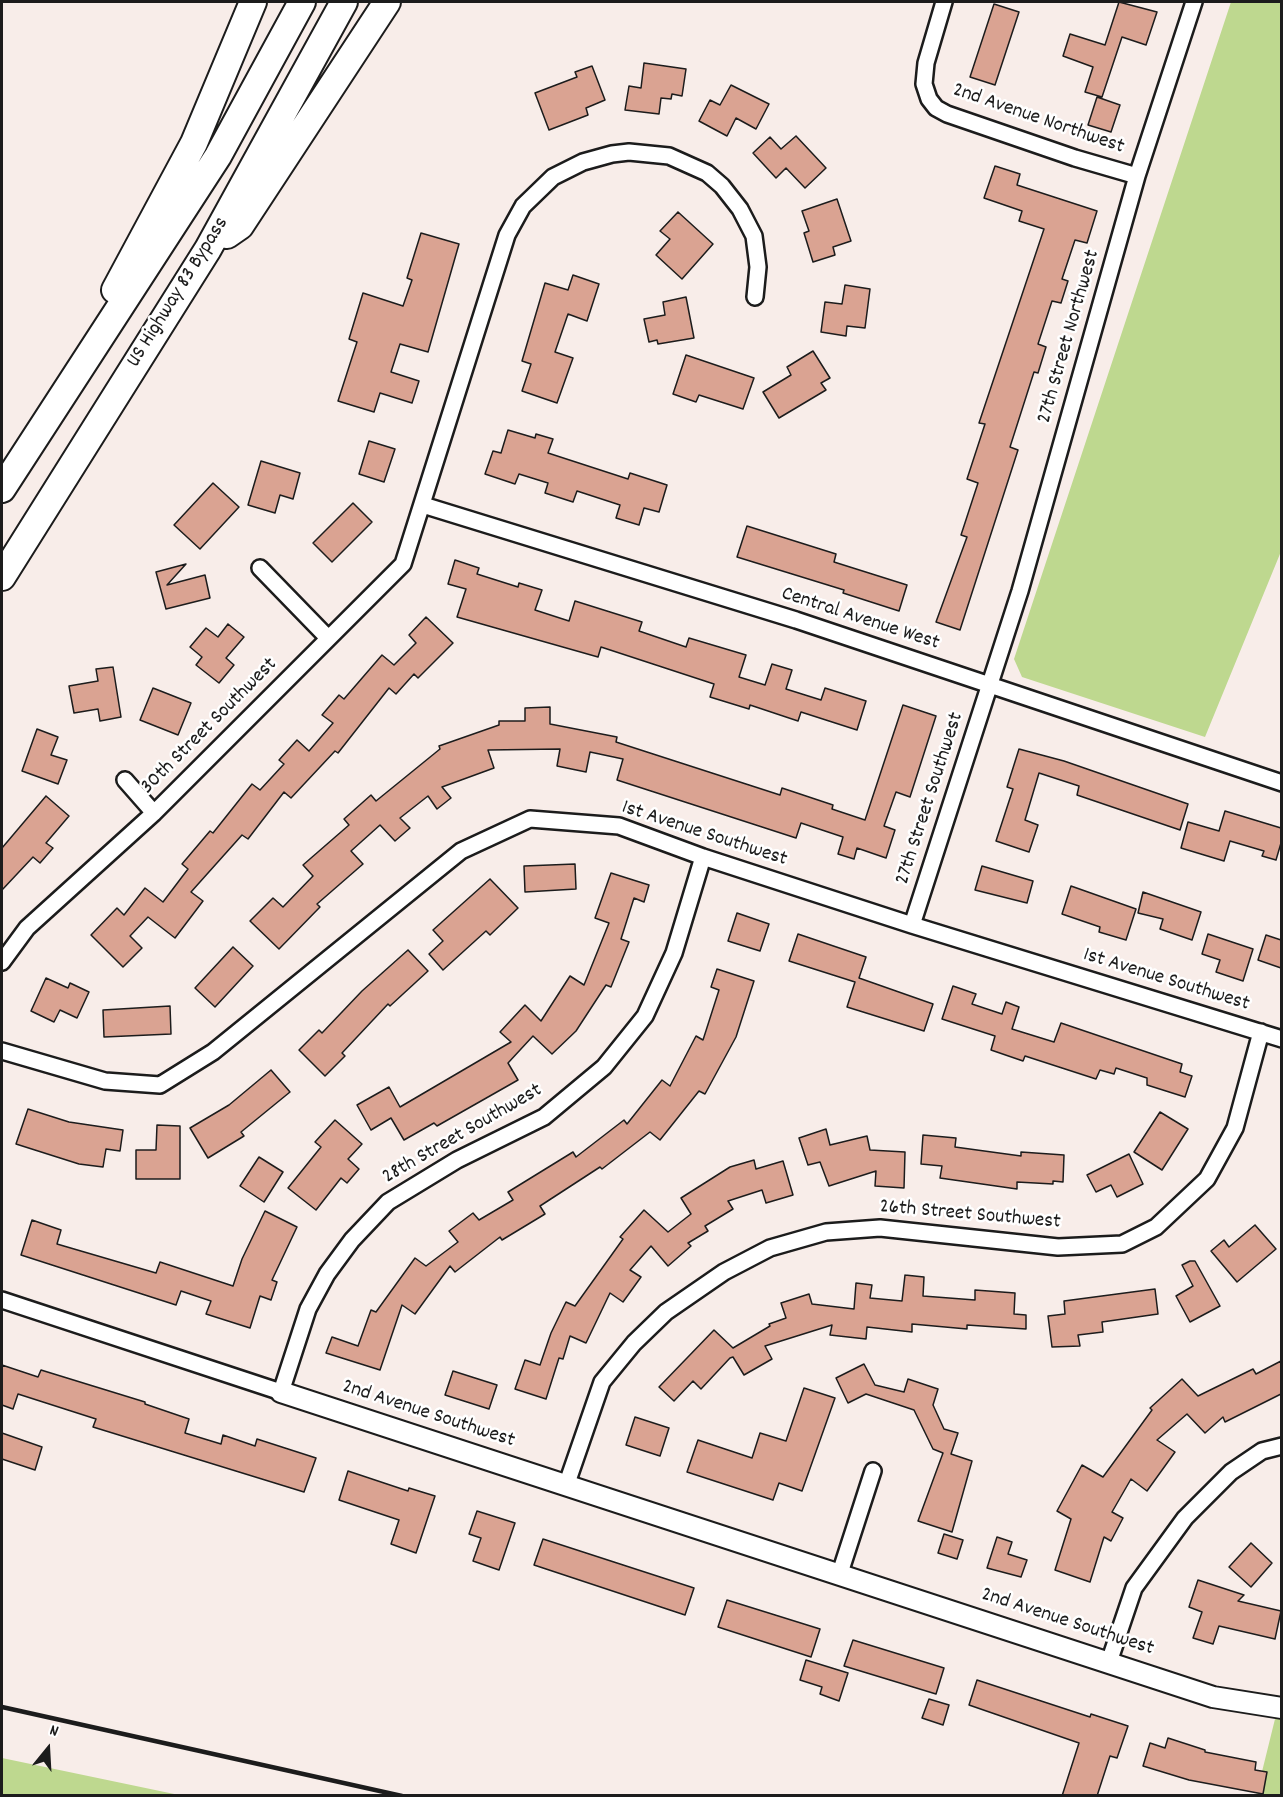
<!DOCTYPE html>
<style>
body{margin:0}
#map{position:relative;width:1283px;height:1797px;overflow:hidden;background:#f8ede9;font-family:Dekko,sans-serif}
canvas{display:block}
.frame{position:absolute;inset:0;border:3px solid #1c1c1c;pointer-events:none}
.north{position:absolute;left:18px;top:1719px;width:60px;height:60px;-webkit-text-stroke:4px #fff;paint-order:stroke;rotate:18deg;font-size:16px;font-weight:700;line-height:24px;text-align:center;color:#1c1c1c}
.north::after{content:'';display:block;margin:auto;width:21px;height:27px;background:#1c1c1c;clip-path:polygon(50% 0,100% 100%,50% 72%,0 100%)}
</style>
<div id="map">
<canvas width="1283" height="1797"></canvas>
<div class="frame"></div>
<div class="north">N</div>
</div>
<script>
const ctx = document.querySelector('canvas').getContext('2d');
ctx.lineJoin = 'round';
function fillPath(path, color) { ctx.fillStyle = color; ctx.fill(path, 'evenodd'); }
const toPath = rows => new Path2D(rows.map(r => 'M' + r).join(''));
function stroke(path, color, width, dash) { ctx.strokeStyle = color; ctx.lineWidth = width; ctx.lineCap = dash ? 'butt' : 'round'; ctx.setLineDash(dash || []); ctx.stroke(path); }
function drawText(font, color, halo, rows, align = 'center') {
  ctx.font = font + ' Dekko,sans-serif'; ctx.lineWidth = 5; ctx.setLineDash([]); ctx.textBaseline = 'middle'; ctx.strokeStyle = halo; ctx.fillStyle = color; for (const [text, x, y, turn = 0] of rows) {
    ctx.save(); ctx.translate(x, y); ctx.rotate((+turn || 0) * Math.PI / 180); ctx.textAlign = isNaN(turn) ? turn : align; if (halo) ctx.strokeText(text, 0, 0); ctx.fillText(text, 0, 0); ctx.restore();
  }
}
fillPath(toPath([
 [1231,2,1281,2,1282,549,1205,737,1022,677,1014,659],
 [1281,1718,1281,1795,1256,1796,1275,1719],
 [2,1758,179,1795,2,1795]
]), '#bed88f');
const building = toPath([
 [1119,2,1157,12,1146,45,1122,37,1102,97,1085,92,1093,67,1063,56,1070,34,1105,45,1119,2],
 [994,4,1019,12,995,85,970,77,994,4],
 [644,63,686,69,682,96,672,94,671,99,661,98,659,114,625,110,629,86,641,88,644,63],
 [592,66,605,100,586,108,588,115,549,130,535,93,577,77,575,72,592,66],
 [731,85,769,104,756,129,736,118,727,136,699,121,710,100,720,105,731,85],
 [1097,97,1120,105,1111,132,1088,125,1097,97],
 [796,136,826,168,805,188,786,168,776,178,753,153,770,137,781,149,796,136],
 [995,166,1020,174,1017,185,1097,211,1087,243,1075,240,1062,279,1068,281,1061,303,1052,301,1038,344,1046,347,1038,373,1034,372,1010,447,1018,450,960,630,936,622,967,537,961,535,978,483,967,479,985,424,979,423,1044,229,1019,221,1022,211,984,198,995,166],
 [837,199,851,241,833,247,835,255,813,262,804,233,809,231,802,211,837,199],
 [678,212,713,244,682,279,656,255,670,239,660,231,678,212],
 [421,233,459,244,428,352,400,344,391,372,419,381,412,403,380,393,374,412,338,401,357,342,349,339,363,293,403,306,412,280,407,278,421,233],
 [573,275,599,284,587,321,568,314,555,352,573,358,557,403,522,391,531,364,522,361,545,283,568,290,573,275],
 [845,285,870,289,865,328,847,326,846,336,821,332,825,302,842,304,845,285],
 [686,297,694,338,658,344,657,340,649,342,644,319,665,315,663,302,686,297],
 [813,351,830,378,821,383,826,390,779,418,763,392,791,375,787,367,813,351],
 [686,355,754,378,743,409,699,395,696,402,673,394,686,355],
 [508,430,535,438,536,434,553,439,548,453,628,479,630,473,667,485,659,512,644,508,639,525,616,518,620,505,577,491,573,502,545,493,548,483,519,474,515,484,485,474,493,451,501,453,508,430],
 [369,441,395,449,384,482,359,474,369,441],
 [261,461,300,473,293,499,280,495,275,513,248,505,261,461],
 [213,483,239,507,200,549,174,525,213,483],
 [353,503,372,522,332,562,313,543,353,503],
 [747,526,836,554,834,562,907,585,899,611,843,593,844,590,737,557,747,526],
 [455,560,479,568,477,574,518,587,519,583,542,590,535,610,569,621,575,601,642,622,639,631,686,647,689,638,746,655,739,677,765,685,772,664,792,670,786,689,821,700,825,688,866,701,857,730,801,712,798,721,750,705,749,709,710,697,714,684,601,647,598,657,457,617,466,589,448,584,455,560],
 [186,564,167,585,205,575,210,598,166,609,156,572,186,564],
 [426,617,453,643,418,678,414,674,396,694,389,688,338,753,335,751,291,798,284,792,248,839,242,835,191,892,203,901,175,938,148,917,130,936,142,948,123,967,91,935,117,908,124,915,145,888,163,902,188,869,182,864,210,831,213,833,252,784,260,790,284,764,279,760,297,740,309,751,333,723,322,715,339,695,344,699,382,655,394,665,416,643,409,635,426,617],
 [228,624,244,637,226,658,234,665,219,683,196,665,202,657,190,647,206,628,218,637,228,624],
 [113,667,121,717,100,721,98,709,74,713,69,686,98,681,96,669,113,667],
 [153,688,191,703,178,735,140,720,153,688],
 [903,705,936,716,910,797,896,792,884,826,895,830,886,858,857,848,854,859,838,854,843,837,801,823,796,838,617,780,623,759,590,752,586,772,557,766,560,749,488,750,494,768,442,787,451,798,437,809,428,796,400,818,410,828,395,841,380,825,351,851,363,864,317,904,320,907,279,949,250,921,273,898,283,907,313,876,303,865,349,825,344,819,371,795,376,801,440,749,439,746,499,725,499,721,525,721,525,708,550,707,550,724,617,737,616,742,780,795,782,788,833,805,832,809,865,820,903,705],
 [37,729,58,737,51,755,67,760,58,784,22,771,37,729],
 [1019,749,1064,761,1188,804,1180,830,1077,795,1079,786,1039,773,1025,820,1038,825,1029,852,996,841,1013,789,1007,787,1019,749],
 [46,796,69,816,46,843,53,848,40,863,33,857,2,890,2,848,46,796],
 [1225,811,1281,828,1281,843,1276,860,1262,856,1264,851,1230,841,1224,861,1181,848,1188,822,1219,831,1225,811],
 [575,864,576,889,525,892,524,866,575,864],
 [982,866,1033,881,1027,903,975,890,982,866],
 [611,873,649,885,644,902,634,898,621,939,629,942,611,987,606,985,576,1031,552,1054,533,1036,508,1063,518,1080,437,1126,434,1123,404,1140,391,1118,371,1130,357,1105,389,1087,400,1107,511,1042,500,1032,525,1005,541,1021,570,976,584,985,609,923,595,918,611,873],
 [490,879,518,908,490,935,486,931,443,970,429,954,443,941,433,930,490,879],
 [1071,886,1136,909,1126,940,1099,932,1100,927,1062,914,1071,886],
 [1143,892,1201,912,1192,940,1160,929,1163,919,1138,913,1143,892],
 [737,913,769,924,760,951,728,941,737,913],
 [798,934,866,957,859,978,933,1004,924,1031,847,1007,855,982,789,961,798,934],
 [1208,934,1253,949,1243,981,1216,972,1220,960,1202,954,1208,934],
 [1266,935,1281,940,1281,968,1258,960,1266,935],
 [233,947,253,966,215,1007,195,988,233,947],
 [408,950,428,971,390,1006,388,1004,342,1053,345,1056,325,1076,299,1050,319,1030,322,1033,362,991,408,950],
 [717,969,754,981,736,1037,705,1094,699,1091,660,1140,650,1132,602,1169,600,1167,540,1206,545,1214,502,1240,500,1237,455,1272,450,1266,415,1314,402,1305,380,1370,326,1353,332,1337,358,1346,371,1310,376,1312,415,1258,426,1266,458,1242,449,1231,473,1213,479,1220,513,1200,508,1192,573,1152,576,1157,624,1120,627,1124,662,1080,670,1086,696,1036,703,1040,719,990,711,987,717,969],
 [46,978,68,988,70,983,89,992,77,1018,60,1010,54,1022,31,1011,46,978],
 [953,986,976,994,972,1004,1002,1014,1006,1002,1019,1007,1012,1029,1054,1042,1061,1023,1182,1064,1180,1072,1192,1076,1185,1097,1147,1085,1147,1078,1116,1068,1114,1074,1100,1070,1096,1079,1025,1056,1023,1061,991,1050,995,1036,942,1019,953,986],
 [170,1006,171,1034,104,1037,103,1010,170,1006],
 [271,1070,290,1092,241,1132,244,1136,208,1158,190,1128,229,1105,271,1070],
 [28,1109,69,1122,123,1130,120,1151,106,1149,103,1167,79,1164,16,1144,28,1109],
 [1160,1112,1188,1129,1162,1170,1134,1152,1160,1112],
 [335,1120,362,1144,348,1159,359,1169,347,1183,341,1178,316,1210,288,1188,321,1147,315,1142,335,1120],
 [157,1125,180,1126,180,1179,136,1179,136,1150,156,1150,157,1125],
 [826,1129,830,1145,867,1136,870,1150,905,1152,904,1188,875,1186,876,1171,829,1186,820,1162,808,1165,799,1138,826,1129],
 [923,1135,956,1138,955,1147,1021,1156,1021,1152,1064,1155,1063,1182,1053,1181,1053,1184,1017,1182,1017,1189,940,1178,942,1166,921,1164,923,1135],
 [1129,1154,1143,1184,1117,1197,1111,1185,1096,1192,1087,1175,1129,1154],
 [259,1157,283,1172,264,1202,240,1186,259,1157],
 [754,1160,756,1169,783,1161,793,1195,766,1203,762,1190,728,1201,733,1209,705,1226,708,1231,688,1243,691,1246,668,1266,651,1246,630,1270,641,1277,623,1302,610,1293,586,1343,570,1336,563,1359,559,1358,546,1399,515,1389,525,1360,540,1365,551,1333,566,1302,575,1306,623,1239,620,1237,644,1210,668,1232,691,1214,681,1198,730,1167,754,1160],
 [265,1211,297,1227,272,1280,277,1282,271,1300,260,1296,250,1328,206,1314,211,1301,181,1291,176,1305,21,1255,32,1220,61,1230,57,1244,156,1273,160,1262,233,1286,242,1259,265,1211],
 [1255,1225,1276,1249,1237,1282,1211,1251,1224,1240,1229,1247,1255,1225],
 [1190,1261,1195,1261,1220,1306,1190,1322,1176,1296,1193,1286,1182,1265,1190,1261],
 [905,1275,924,1277,923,1296,975,1300,975,1290,1015,1293,1014,1314,1026,1315,1026,1329,967,1325,967,1329,912,1324,912,1332,867,1327,866,1339,830,1335,832,1325,765,1346,772,1359,744,1375,733,1357,730,1358,701,1389,693,1381,674,1401,659,1387,714,1330,733,1348,770,1326,769,1324,786,1318,781,1303,809,1294,812,1304,854,1309,856,1283,872,1285,870,1298,902,1301,905,1275],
 [1155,1289,1158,1314,1102,1322,1103,1332,1078,1335,1080,1346,1052,1347,1048,1316,1065,1314,1064,1301,1155,1289],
 [1281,1361,1281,1394,1225,1422,1223,1417,1205,1433,1187,1414,1157,1440,1175,1452,1147,1491,1131,1479,1112,1512,1123,1518,1111,1541,1104,1537,1090,1582,1055,1570,1071,1519,1057,1511,1082,1465,1103,1477,1152,1410,1150,1408,1182,1379,1198,1396,1253,1369,1256,1374,1281,1361],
 [864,1364,875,1385,904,1392,908,1379,938,1389,933,1405,944,1429,958,1433,951,1454,972,1461,952,1532,918,1521,943,1453,933,1449,914,1410,866,1394,848,1403,836,1378,864,1364],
 [2,1365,38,1377,41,1370,145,1402,145,1404,189,1419,185,1433,221,1444,223,1435,255,1446,257,1439,316,1458,304,1492,93,1427,96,1419,18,1394,13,1409,2,1405,2,1365],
 [453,1371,497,1385,489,1409,445,1395,453,1371],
 [804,1388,835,1398,802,1491,779,1483,773,1500,687,1472,698,1440,752,1458,760,1433,786,1441,804,1388],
 [635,1417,669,1428,660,1456,626,1445,635,1417],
 [2,1433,42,1447,35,1470,2,1459,2,1433],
 [348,1471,408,1491,409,1488,435,1496,416,1553,391,1544,399,1520,339,1500,348,1471],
 [477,1511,515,1523,499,1570,473,1561,481,1538,469,1534,477,1511],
 [944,1534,963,1540,957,1559,938,1553,944,1534],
 [997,1537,1012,1542,1008,1554,1027,1560,1021,1577,987,1568,997,1537],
 [543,1539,694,1588,685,1615,534,1565,543,1539],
 [1251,1543,1272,1563,1251,1587,1229,1567,1251,1543],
 [1198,1580,1244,1595,1238,1601,1281,1611,1275,1639,1219,1626,1213,1644,1193,1638,1202,1612,1189,1607,1198,1580],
 [727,1600,820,1629,811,1657,718,1627,727,1600],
 [853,1640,944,1668,936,1694,844,1666,853,1640],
 [806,1660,848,1673,839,1701,820,1694,822,1687,800,1680,806,1660],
 [977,1680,1090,1717,1091,1714,1128,1726,1117,1758,1110,1756,1097,1796,1062,1796,1079,1743,969,1705,977,1680],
 [929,1699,949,1705,943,1725,922,1718,929,1699],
 [1168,1738,1205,1750,1205,1752,1256,1762,1255,1770,1267,1772,1263,1794,1189,1780,1143,1766,1150,1743,1165,1748,1168,1738]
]);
fillPath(building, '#daa392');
stroke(building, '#1c1c1c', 1.5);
const minor = toPath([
 [944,2,926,63,924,84,929,99,936,108,947,114,1075,158,1137,176],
 [423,505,796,620,1282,783],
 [260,568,328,638],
 [125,780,154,813],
 [912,925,1020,591,1137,176,1194,2],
 [2,962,27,928,154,813,403,564,507,235,523,206,553,177,583,162,612,154,629,152,669,156,707,173,722,186,740,209,754,236,758,267,755,297],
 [2,1051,105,1081,160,1085,213,1052,461,851,530,819,619,826,703,857,912,925,1282,1039],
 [2,1300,281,1392,308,1309,327,1274,352,1240,388,1202,457,1160,544,1117,604,1067,645,1016,674,953,703,857],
 [566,1486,602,1382,634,1343,666,1312,724,1272,770,1248,826,1232,880,1228,1058,1247,1122,1244,1156,1227,1207,1179,1235,1128,1261,1032],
 [839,1576,873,1471],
 [1109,1662,1134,1588,1185,1518,1231,1472,1262,1451,1282,1446]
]);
const tertiary = toPath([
 [281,1392,1213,1697,1282,1708]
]);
const trunk = toPath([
 [227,235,240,226,387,2],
 [115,290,194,143,253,2],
 [2,489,218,156,302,2],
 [2,577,208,249,344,2]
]);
stroke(minor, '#1c1c1c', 20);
stroke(tertiary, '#1c1c1c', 24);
stroke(trunk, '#1c1c1c', 30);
stroke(minor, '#fff', 15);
stroke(tertiary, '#fff', 20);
stroke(trunk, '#fff', 26);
stroke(toPath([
 [2,1707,402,1796]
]), '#1c1c1c', 4.5);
drawText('21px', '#1c1c1c', '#fff', [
 ["2nd Avenue Northwest",1038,120,19],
 ["US Highway 83 Bypass",179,293,-58],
 ["27th Street Northwest",1070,337,-74],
 ["Central Avenue West",860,620,18],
 ["30th Street Southwest",210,727,-45],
 ["27th Street Southwest",931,799,-72],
 ["1st Avenue Southwest",704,835,18],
 ["1st Avenue Southwest",1166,981,17],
 ["28th Street Southwest",463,1135,-30],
 ["26th Street Southwest",970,1216,5],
 ["2nd Avenue Southwest",428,1415,18],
 ["2nd Avenue Southwest",1067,1623,18]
]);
</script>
